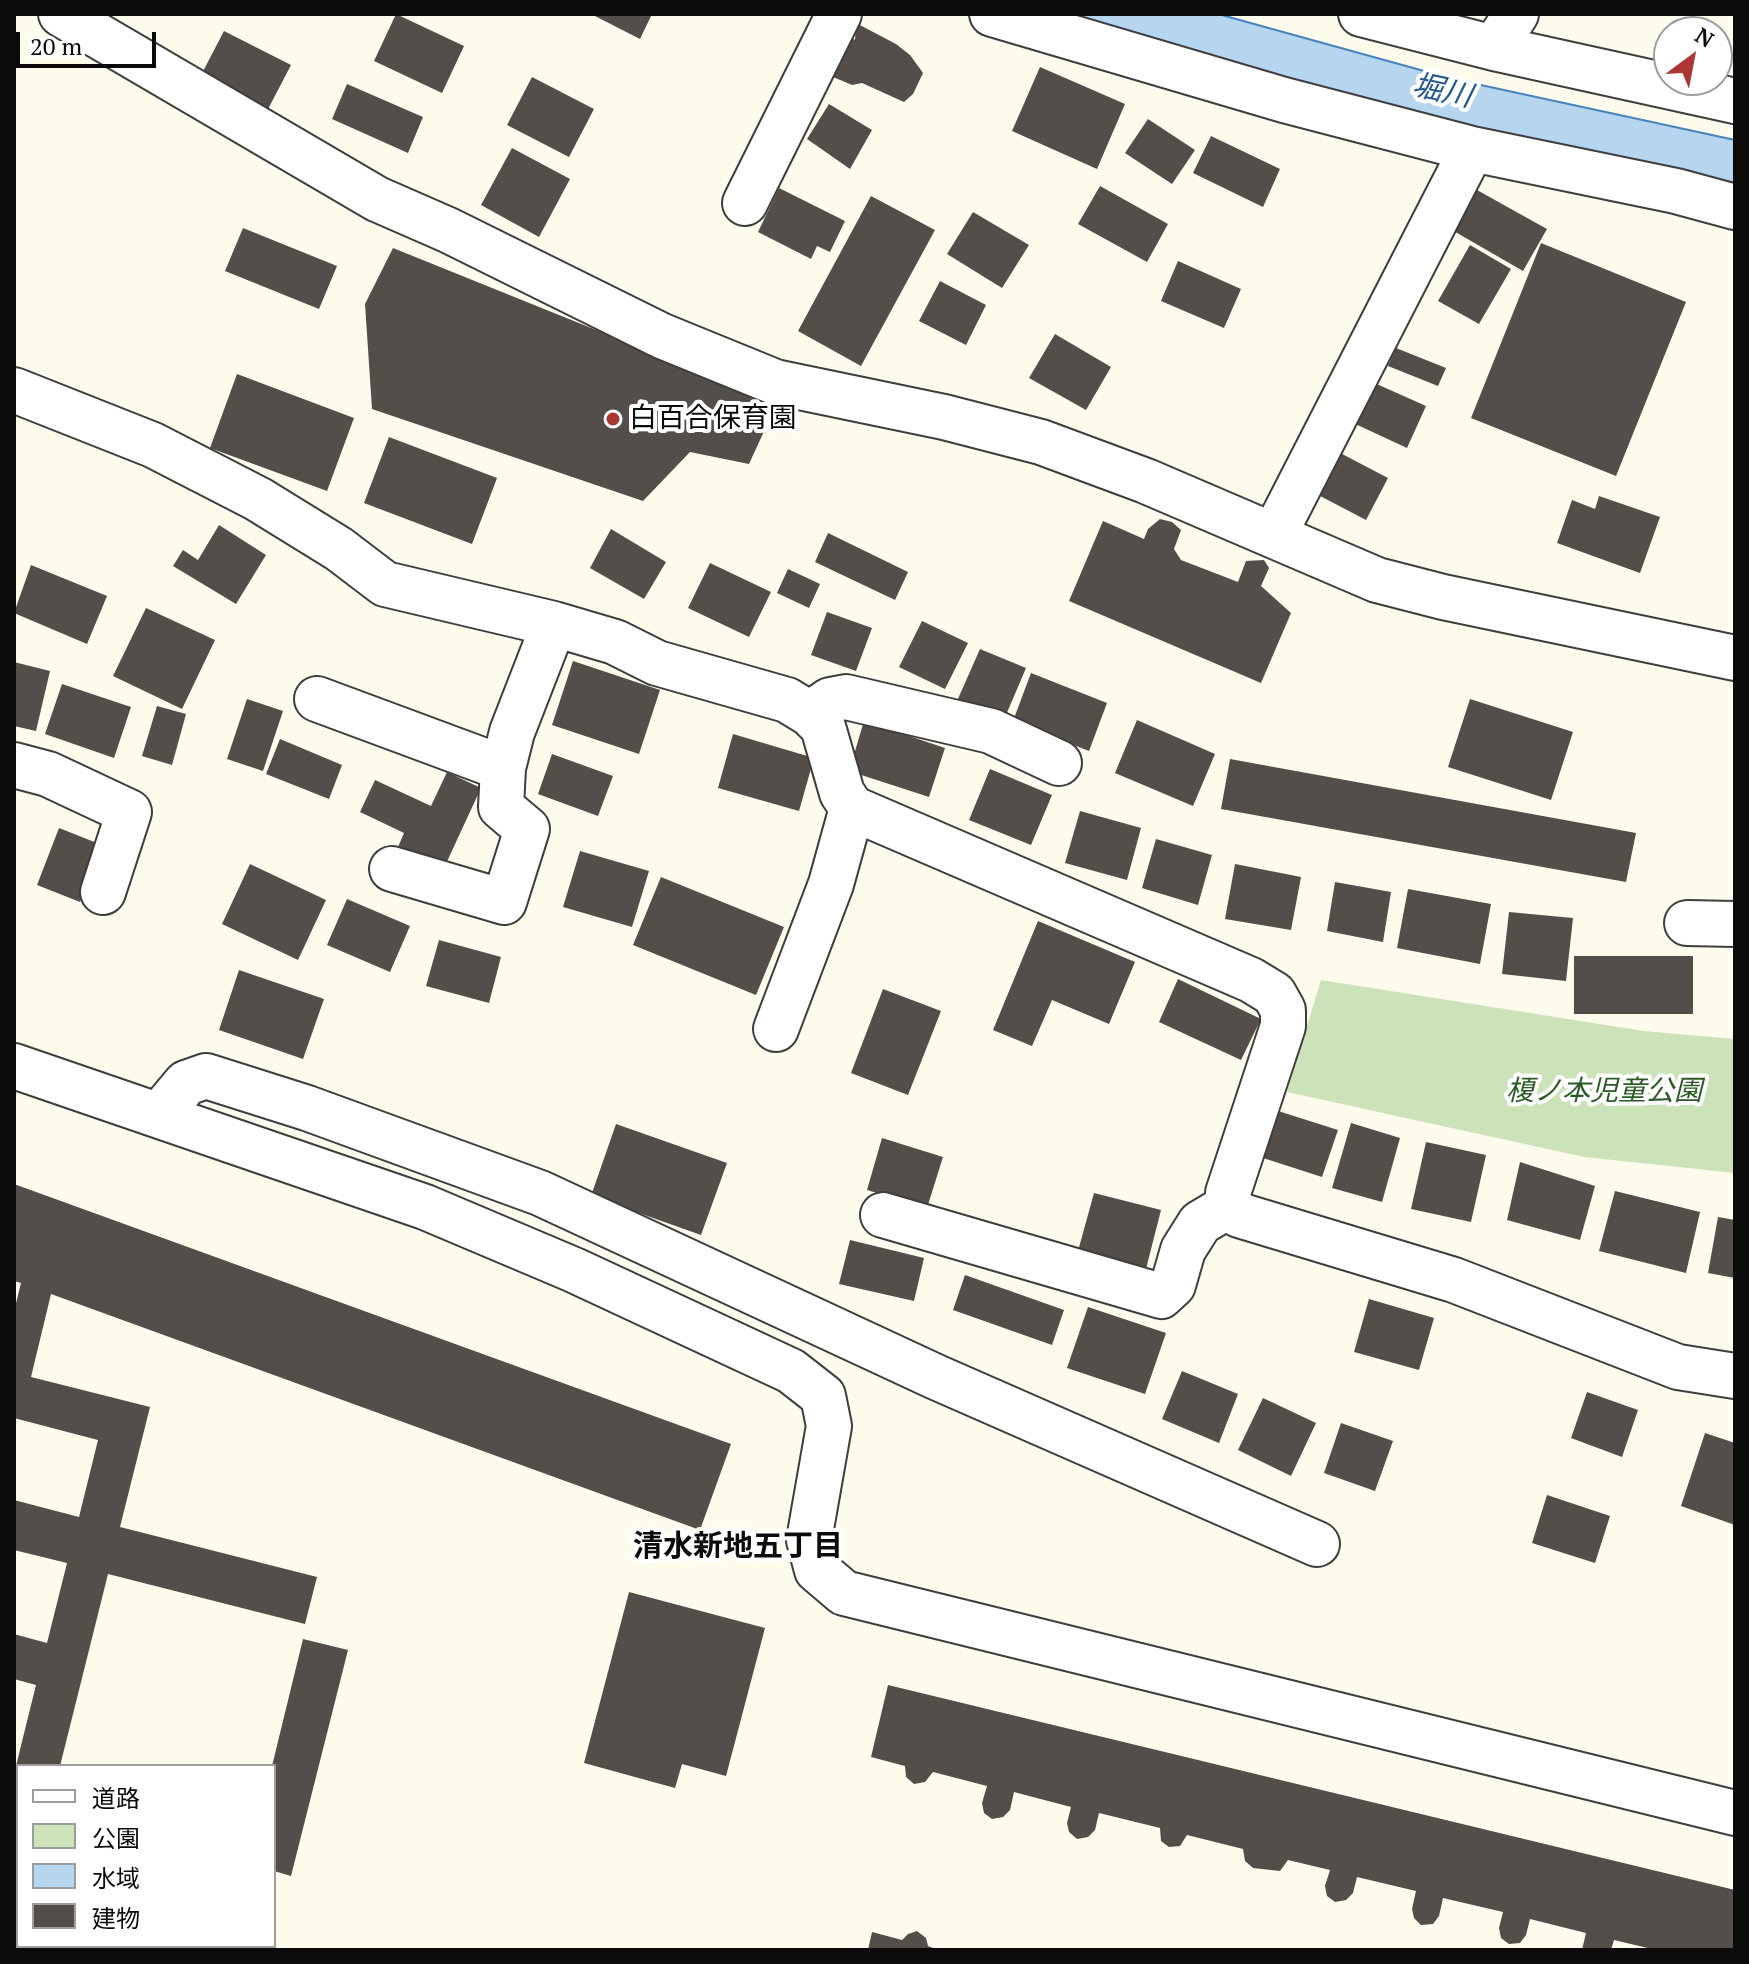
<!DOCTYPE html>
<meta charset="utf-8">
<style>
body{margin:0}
#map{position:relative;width:1749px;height:1964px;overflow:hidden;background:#fdfbec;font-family:"PT Serif","Noto Sans JP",serif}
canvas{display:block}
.frame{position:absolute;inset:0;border:16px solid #0b0b0b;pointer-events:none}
.legend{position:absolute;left:16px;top:1764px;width:260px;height:184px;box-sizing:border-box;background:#fff;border:2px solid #9d9d9d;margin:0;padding:10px 14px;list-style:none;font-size:24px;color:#0b0b0b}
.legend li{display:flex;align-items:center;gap:16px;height:40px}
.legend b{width:40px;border:2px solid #9d9d9d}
.north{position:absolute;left:1653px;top:16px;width:80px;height:80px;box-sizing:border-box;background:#fff;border:2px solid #9d9d9d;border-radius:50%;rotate:32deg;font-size:22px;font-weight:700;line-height:32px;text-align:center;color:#0b0b0b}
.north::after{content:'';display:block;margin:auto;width:28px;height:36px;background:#ab3734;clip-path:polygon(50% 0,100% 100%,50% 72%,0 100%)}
.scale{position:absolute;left:16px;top:32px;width:140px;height:36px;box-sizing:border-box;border:4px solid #0b0b0b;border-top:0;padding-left:10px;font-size:24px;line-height:28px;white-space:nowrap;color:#0b0b0b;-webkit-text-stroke:6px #fff;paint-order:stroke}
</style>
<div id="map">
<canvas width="1749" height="1964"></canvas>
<div class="frame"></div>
<ul class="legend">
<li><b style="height:10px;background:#fff"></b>道路</li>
<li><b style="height:22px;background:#cce3ba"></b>公園</li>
<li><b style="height:22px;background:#b6d5ef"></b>水域</li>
<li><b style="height:22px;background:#534e49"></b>建物</li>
</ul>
<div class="north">N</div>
<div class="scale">20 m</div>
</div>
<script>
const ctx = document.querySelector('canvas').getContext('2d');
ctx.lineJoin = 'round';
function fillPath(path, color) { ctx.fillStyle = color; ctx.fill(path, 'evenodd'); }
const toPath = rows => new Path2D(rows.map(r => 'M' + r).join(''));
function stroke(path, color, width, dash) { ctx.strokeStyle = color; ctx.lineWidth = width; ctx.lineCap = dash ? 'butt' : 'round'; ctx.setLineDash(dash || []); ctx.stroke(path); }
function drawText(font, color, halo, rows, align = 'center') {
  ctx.font = font + ' "PT Serif","Noto Sans JP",serif'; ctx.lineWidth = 8; ctx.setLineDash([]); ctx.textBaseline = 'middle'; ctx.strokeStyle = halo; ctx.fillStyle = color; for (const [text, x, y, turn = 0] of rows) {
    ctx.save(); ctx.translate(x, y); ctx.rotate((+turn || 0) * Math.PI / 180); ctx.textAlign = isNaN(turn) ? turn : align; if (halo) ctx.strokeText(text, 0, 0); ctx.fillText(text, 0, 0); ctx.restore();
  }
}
fillPath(toPath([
 [1321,980,1644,1031,1735,1039,1735,1173,1584,1157,1287,1092]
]), '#cce3ba');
const water = toPath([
 [1063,14,1218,14,1453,79,1735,140,1735,183,1412,114,1063,14]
]);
fillPath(water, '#b6d5ef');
stroke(water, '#4684bd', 2);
fillPath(toPath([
 [396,14,464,46,442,93,374,61],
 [591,14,652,14,640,39],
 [856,23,896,44,910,55,923,73,913,94,904,102,862,83,852,85,833,77,819,84,844,31,855,40],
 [224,31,291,65,266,113,199,79],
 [1040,67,1125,104,1097,169,1012,131],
 [532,77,594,109,569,157,507,125],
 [347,84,423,117,408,153,332,119],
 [829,104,872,130,850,169,807,139],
 [1148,119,1195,150,1172,184,1125,153],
 [1211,136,1280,169,1263,207,1193,173],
 [512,148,570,179,539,237,481,205],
 [1468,185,1547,229,1523,271,1445,226],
 [1100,186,1168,224,1147,262,1078,224],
 [779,188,845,221,830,252,817,246,811,259,758,232],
 [871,196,935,230,861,366,798,331],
 [973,212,1029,245,1002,288,947,254],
 [243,228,337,266,319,309,225,271],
 [1541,243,1686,302,1616,476,1471,418],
 [1470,245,1511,269,1479,324,1438,301],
 [393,248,777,403,749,464,690,452,643,501,372,409,365,304],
 [1178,261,1241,289,1224,328,1161,301],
 [940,281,986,305,966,345,919,321],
 [1055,334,1111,367,1086,410,1029,378],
 [1396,348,1446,368,1438,386,1388,366],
 [237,374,354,418,327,491,210,448],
 [1370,381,1426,406,1407,448,1351,422],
 [389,437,497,478,472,544,364,503],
 [1325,445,1388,478,1366,520,1303,487],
 [1599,496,1660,517,1640,573,1557,543,1572,500,1595,509],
 [1160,519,1172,522,1181,530,1174,549,1181,560,1238,582,1246,561,1264,560,1269,568,1261,586,1291,613,1261,683,1069,601,1103,521,1144,539,1148,529],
 [219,525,266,555,236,604,173,566,183,550,198,560],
 [611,529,666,562,644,599,590,568],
 [828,533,908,572,895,600,815,562],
 [710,563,771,592,749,637,688,608],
 [31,565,107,596,87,644,14,613],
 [788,569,820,584,809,608,777,593],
 [146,608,215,640,182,709,113,676],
 [827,612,872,628,856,671,811,655],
 [922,621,968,643,945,689,899,667],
 [980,649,1026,668,1003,722,957,701],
 [573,661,660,690,639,754,552,725],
 [14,662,50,671,36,731,14,726],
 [1031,673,1107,703,1089,751,1013,721],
 [62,684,131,707,114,758,45,734],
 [247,699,283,711,263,771,227,759],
 [1470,699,1573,732,1551,800,1448,767],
 [157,706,186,714,172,765,142,756],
 [1137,720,1215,754,1193,806,1115,773],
 [864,721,945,748,929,797,849,771],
 [733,734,814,758,799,811,718,788],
 [280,739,342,765,329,799,266,774],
 [552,754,613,776,598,816,538,794],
 [1230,759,1636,833,1626,882,1221,809],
 [990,769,1052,795,1031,845,969,820],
 [447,772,481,788,444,868,398,847,404,833,360,812,375,780,431,806],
 [1080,811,1141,828,1127,880,1065,863],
 [59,828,102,845,80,902,37,885],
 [1156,839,1212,855,1198,905,1142,888],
 [580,851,649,871,632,927,563,907],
 [250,864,326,900,298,960,222,924],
 [1235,864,1301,877,1291,930,1225,919],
 [661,877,784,927,756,995,633,945],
 [1335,882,1391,892,1383,942,1327,931],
 [1408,889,1491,904,1480,964,1397,948],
 [347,899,410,926,390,972,327,945],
 [1509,912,1573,918,1566,981,1502,974],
 [1038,921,1135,962,1109,1024,1052,1000,1032,1046,993,1030],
 [439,940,501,957,489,1003,426,986],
 [1574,956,1693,956,1693,1014,1574,1014],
 [239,970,324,999,303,1059,219,1030],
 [1178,979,1261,1019,1241,1060,1159,1022],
 [883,989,941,1011,908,1095,851,1073],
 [1275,1110,1338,1130,1322,1177,1260,1157],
 [1351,1123,1400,1138,1382,1202,1332,1188],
 [616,1124,727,1163,701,1235,591,1196],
 [882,1138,943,1157,927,1208,867,1190],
 [1426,1142,1486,1155,1471,1222,1411,1209],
 [1520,1162,1595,1186,1580,1240,1507,1220],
 [14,1184,731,1444,700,1530,51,1294,31,1377,150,1407,120,1527,317,1577,305,1624,108,1574,60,1766,18,1766,18,1942,14,1941,14,1774,36,1685,14,1679,14,1634,47,1643,67,1563,14,1550,14,1500,79,1517,98,1440,14,1418,14,1311,21,1283,14,1281],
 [1615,1191,1700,1212,1686,1273,1599,1251],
 [1094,1193,1161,1210,1146,1269,1078,1251],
 [1718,1217,1735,1220,1735,1278,1708,1273],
 [850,1240,924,1258,914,1301,839,1284],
 [965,1275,1064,1310,1052,1345,953,1310],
 [1369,1299,1434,1318,1419,1370,1354,1352],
 [1088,1307,1166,1333,1145,1394,1067,1368],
 [1182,1371,1238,1394,1219,1443,1162,1419],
 [1587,1392,1638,1410,1622,1457,1571,1438],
 [1263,1398,1316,1423,1291,1476,1238,1450],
 [1341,1423,1393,1441,1375,1491,1324,1473],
 [1705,1433,1735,1443,1735,1525,1681,1506],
 [1547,1495,1610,1516,1595,1563,1532,1543],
 [629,1592,765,1628,726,1776,682,1764,675,1788,584,1763],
 [303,1639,348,1650,291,1876,274,1871,274,1766,272,1766],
 [888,1685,1735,1890,1735,1950,1656,1950,1614,1940,1611,1950,1582,1950,1586,1933,1530,1919,1526,1935,1520,1943,1509,1944,1501,1938,1499,1928,1503,1912,1443,1898,1439,1916,1433,1924,1421,1925,1414,1918,1412,1909,1416,1891,1357,1877,1353,1893,1346,1900,1335,1902,1327,1896,1325,1886,1330,1870,1288,1860,1280,1871,1253,1868,1245,1861,1243,1849,1187,1835,1180,1846,1169,1847,1161,1841,1160,1828,1099,1813,1095,1830,1088,1837,1077,1839,1069,1832,1067,1823,1071,1807,1014,1792,1010,1810,1003,1817,992,1819,984,1813,982,1803,987,1786,933,1772,925,1782,914,1784,906,1777,905,1766,871,1757],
 [917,1931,926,1938,928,1946,938,1950,868,1950,872,1932,902,1940,908,1934],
 [36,1946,149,1946,148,1950,47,1950]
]), '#534e49');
const minor = toPath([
 [61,14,377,199,448,230,662,336,775,382,944,417,1041,442,1146,481,1377,580,1443,597,1735,658],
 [992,14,1284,100,1472,149],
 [1361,14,1494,48,1735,101],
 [1494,48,1516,14],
 [745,203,839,14],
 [14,390,153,445,258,499,339,549,385,584,554,624,615,642,657,663,787,700,810,714,823,727,842,793,852,808,1251,980,1274,994,1283,1010,1283,1026,1228,1193,1230,1205,1239,1215,1454,1280,1678,1367,1735,1376],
 [1274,535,1472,149,1676,191,1735,207],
 [317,699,503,768,512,732,554,624],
 [810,714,830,700,846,697,991,731,1059,763],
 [14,765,48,774,129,812,103,892],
 [392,869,504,902,527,829,501,807,503,768],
 [1687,923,1735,924],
 [776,1029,831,884,852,808],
 [14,1066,425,1207,574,1270,791,1371,823,1396,829,1426,809,1540,817,1570,844,1593,1735,1813],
 [160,1114,186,1083,206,1076,307,1108,540,1193,936,1377,1317,1544],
 [883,1215,1161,1296,1173,1285,1183,1250,1200,1223,1230,1205]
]);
stroke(minor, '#3e3e3e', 48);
stroke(minor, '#fff', 44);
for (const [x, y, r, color] of [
 [613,419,8,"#ab3734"]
]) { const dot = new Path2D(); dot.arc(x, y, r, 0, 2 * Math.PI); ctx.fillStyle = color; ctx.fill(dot); stroke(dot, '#fff', 3); }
drawText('28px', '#0b0b0b', '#fff', [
 ["白百合保育園",629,419]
], 'left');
drawText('italic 28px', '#2b5b24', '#fff', [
 ["榎ノ本児童公園",1604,1092]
]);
drawText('italic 30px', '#23578f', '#fff', [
 ["堀川",1442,92,12]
]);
drawText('bold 30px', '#0b0b0b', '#fff', [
 ["清水新地五丁目",738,1547]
]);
</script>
